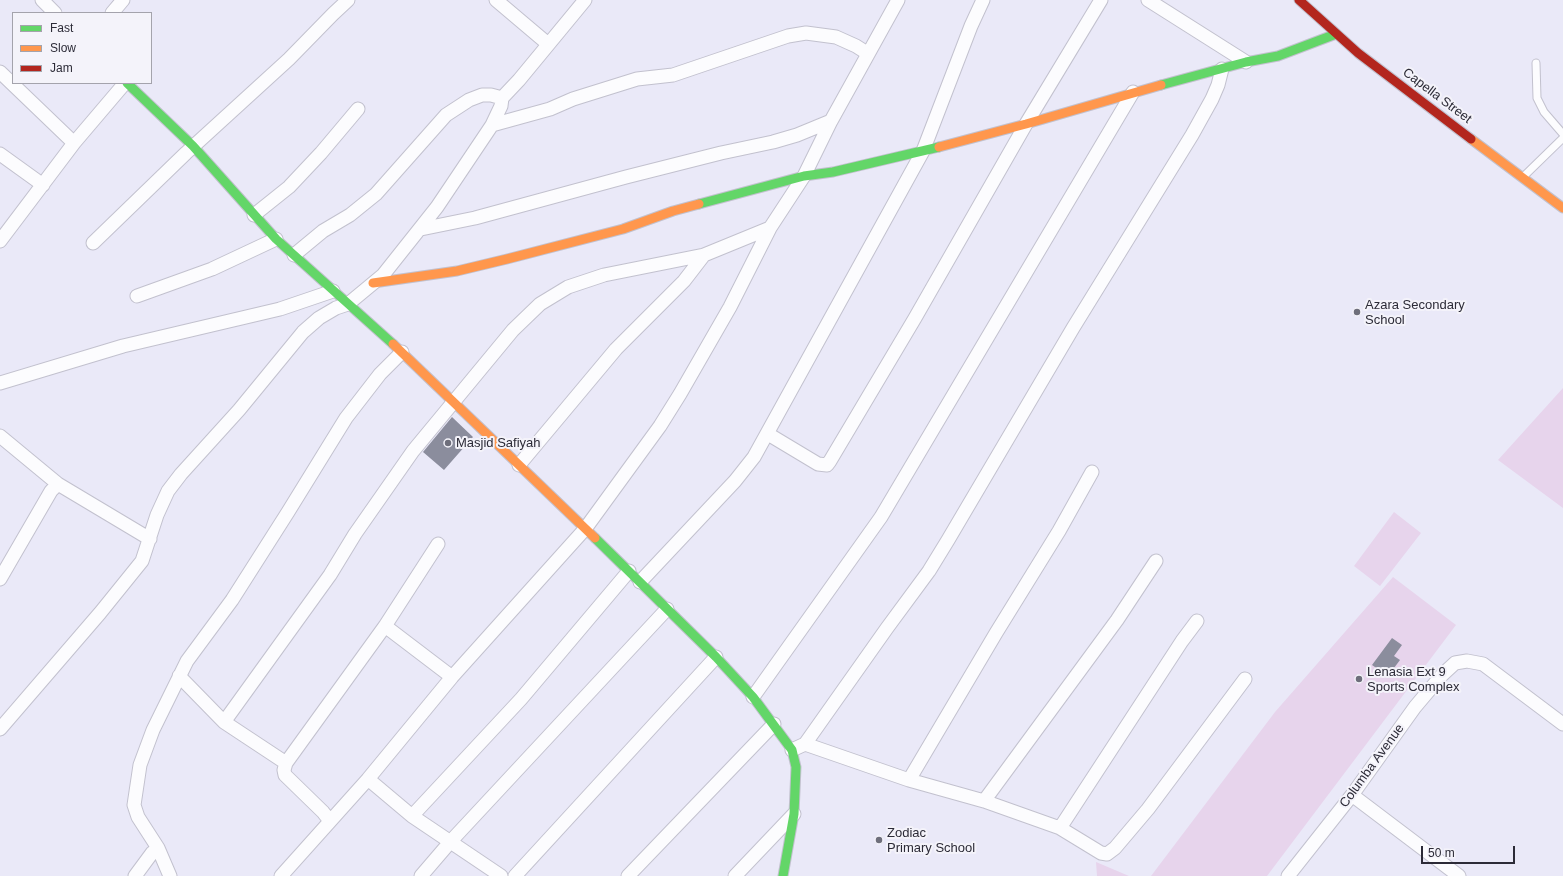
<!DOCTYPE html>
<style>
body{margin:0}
#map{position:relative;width:1563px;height:876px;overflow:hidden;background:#eae9f8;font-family:Arial,sans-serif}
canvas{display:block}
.legend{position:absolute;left:12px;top:12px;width:140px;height:72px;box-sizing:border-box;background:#f4f3fa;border:1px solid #a4a3ac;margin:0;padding:5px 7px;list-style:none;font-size:12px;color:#2c2b37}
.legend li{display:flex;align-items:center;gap:8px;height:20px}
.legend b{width:20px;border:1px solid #a4a3ac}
.scale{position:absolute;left:1421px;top:846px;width:94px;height:18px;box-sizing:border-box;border:2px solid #2c2b37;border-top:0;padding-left:5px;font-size:12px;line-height:14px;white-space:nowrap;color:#2c2b37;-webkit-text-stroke:3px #f4f3fa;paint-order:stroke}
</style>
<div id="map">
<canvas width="1563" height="876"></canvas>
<ul class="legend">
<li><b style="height:5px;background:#63d668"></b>Fast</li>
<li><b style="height:5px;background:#ff974d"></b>Slow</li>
<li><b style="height:5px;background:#b3261e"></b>Jam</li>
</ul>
<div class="scale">50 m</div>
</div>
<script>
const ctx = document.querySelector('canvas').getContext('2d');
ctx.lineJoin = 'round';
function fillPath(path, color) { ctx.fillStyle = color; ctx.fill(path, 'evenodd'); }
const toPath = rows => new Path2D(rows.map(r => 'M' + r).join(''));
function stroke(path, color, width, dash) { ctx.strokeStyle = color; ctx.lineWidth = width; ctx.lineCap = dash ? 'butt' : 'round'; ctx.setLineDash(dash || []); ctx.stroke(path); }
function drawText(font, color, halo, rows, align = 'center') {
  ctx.font = font + ' Arial,sans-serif'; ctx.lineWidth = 4; ctx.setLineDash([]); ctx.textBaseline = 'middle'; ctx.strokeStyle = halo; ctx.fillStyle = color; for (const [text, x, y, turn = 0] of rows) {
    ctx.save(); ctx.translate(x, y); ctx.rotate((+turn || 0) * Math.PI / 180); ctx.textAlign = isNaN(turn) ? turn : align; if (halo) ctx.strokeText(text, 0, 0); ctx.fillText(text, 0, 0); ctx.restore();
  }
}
fillPath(toPath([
 [1563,388,1563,508,1498,460],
 [1394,512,1421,533,1380,586,1354,566],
 [1393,577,1456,625,1267,876,1151,876,1275,712],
 [1096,862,1129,876,1097,876]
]), '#e7d4ec');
fillPath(toPath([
 [452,417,473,437,444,470,423,452],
 [1392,638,1402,645,1394,656,1400,660,1388,676,1372,665]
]), '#8b8d9d');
const lane = toPath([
 [1536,63,1537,98,1544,112,1563,134],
 [1523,177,1563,138]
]);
const street = toPath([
 [42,0,55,13],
 [496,0,548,44],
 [1148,0,1246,62],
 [112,13,123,0],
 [0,72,74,143],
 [492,125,550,109,573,99,637,79,673,75,788,36,806,33,836,37,856,46,867,53],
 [0,154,43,185],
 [254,215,289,187,321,153,358,109],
 [421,229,475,218,626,177,721,153,773,142,797,135,831,121,898,0],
 [0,241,74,143,125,83],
 [93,243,186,153,289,59,333,14,348,0],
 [294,255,323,231,350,215,376,194,446,115,469,100,482,95,491,95,502,98],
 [137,296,212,269,276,239],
 [0,383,123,346,280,309,333,291],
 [768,434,818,464,827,465,830,461,915,318,1026,124,1101,0],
 [0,436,58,484,150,539],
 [519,465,616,349,684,281,704,255],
 [0,579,51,491,58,484],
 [640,582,735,481,754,457,923,151,971,26,983,0],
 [385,626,452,677],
 [179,676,224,722,286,763],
 [753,697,881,517,1133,92],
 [224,722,330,575,355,534,413,451,513,330,540,304,568,287,604,275,704,255,770,228],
 [0,729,100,613,142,561,157,515,168,491,181,474,239,410,303,332,319,318,336,308,348,304,383,275,437,207,492,125,501,106,502,98,519,80,585,0],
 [805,744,909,780,984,801,1060,828,1101,853,1107,854,1115,848,1148,809,1245,679],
 [792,750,805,744,887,628,929,571,948,540,1073,328,1192,135,1212,99,1218,85,1222,69],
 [368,779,412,816,501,876],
 [909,780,996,633,1059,531,1092,472],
 [1352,795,1459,876],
 [984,801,1117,620,1156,561],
 [412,816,521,699,629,571],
 [330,821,323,812,285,775,284,770,286,763,385,626,438,544],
 [1060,828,1182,641,1197,621],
 [135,876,152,853,158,848],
 [170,876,158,848,138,817,134,805,140,765,153,730,187,661,232,600,288,512,346,418,380,374,402,352],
 [281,876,368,779,452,677,585,529,660,426,680,394,730,307,770,228,804,176,831,121],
 [421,876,451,841,667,609],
 [515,876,716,657],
 [628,876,774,724],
 [735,876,794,814],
 [1288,876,1352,795,1415,707,1442,675,1455,663,1467,661,1483,664,1563,724]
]);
const fast = toPath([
 [127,83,193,146,276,239,393,344],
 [1161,85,1246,62,1278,56,1336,34],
 [699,204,804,176,833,172,939,147],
 [595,538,716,657,753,697,792,750,796,767,794,814,783,876]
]);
const slow = toPath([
 [1471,139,1563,208],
 [939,147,1026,124,1161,85],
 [373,283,457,271,507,259,623,229,673,211,699,204],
 [393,344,595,538]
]);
const jam = toPath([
 [1299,0,1358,53,1471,139]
]);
stroke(lane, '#c2c1ce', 9);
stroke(street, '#c2c1ce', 15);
stroke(fast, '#c2c1ce', 11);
stroke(slow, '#c2c1ce', 11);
stroke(jam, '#c2c1ce', 11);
stroke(lane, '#fcfcfe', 7);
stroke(street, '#fcfcfe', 13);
stroke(fast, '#63d668', 9);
stroke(slow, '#ff974d', 9);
stroke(jam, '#b3261e', 9);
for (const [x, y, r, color] of [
 [1357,312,4,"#6e6e7b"],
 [448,443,4,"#6e6e7b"],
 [1359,679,4,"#6e6e7b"],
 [879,840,4,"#6e6e7b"]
]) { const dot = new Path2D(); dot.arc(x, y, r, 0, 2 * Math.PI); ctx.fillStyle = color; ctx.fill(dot); stroke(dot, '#f4f3fa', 1.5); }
drawText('13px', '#2c2b37', '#f4f3fa', [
 ["Capella Street",1437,96,37],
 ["Columba Avenue",1372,766,-54]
]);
drawText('13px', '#2c2b37', '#f4f3fa', [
 ["Azara Secondary",1365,305],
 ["School",1365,320],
 ["Masjid Safiyah",456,443],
 ["Lenasia Ext 9",1367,672],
 ["Sports Complex",1367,687],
 ["Zodiac",887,833],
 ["Primary School",887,848]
], 'left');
</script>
